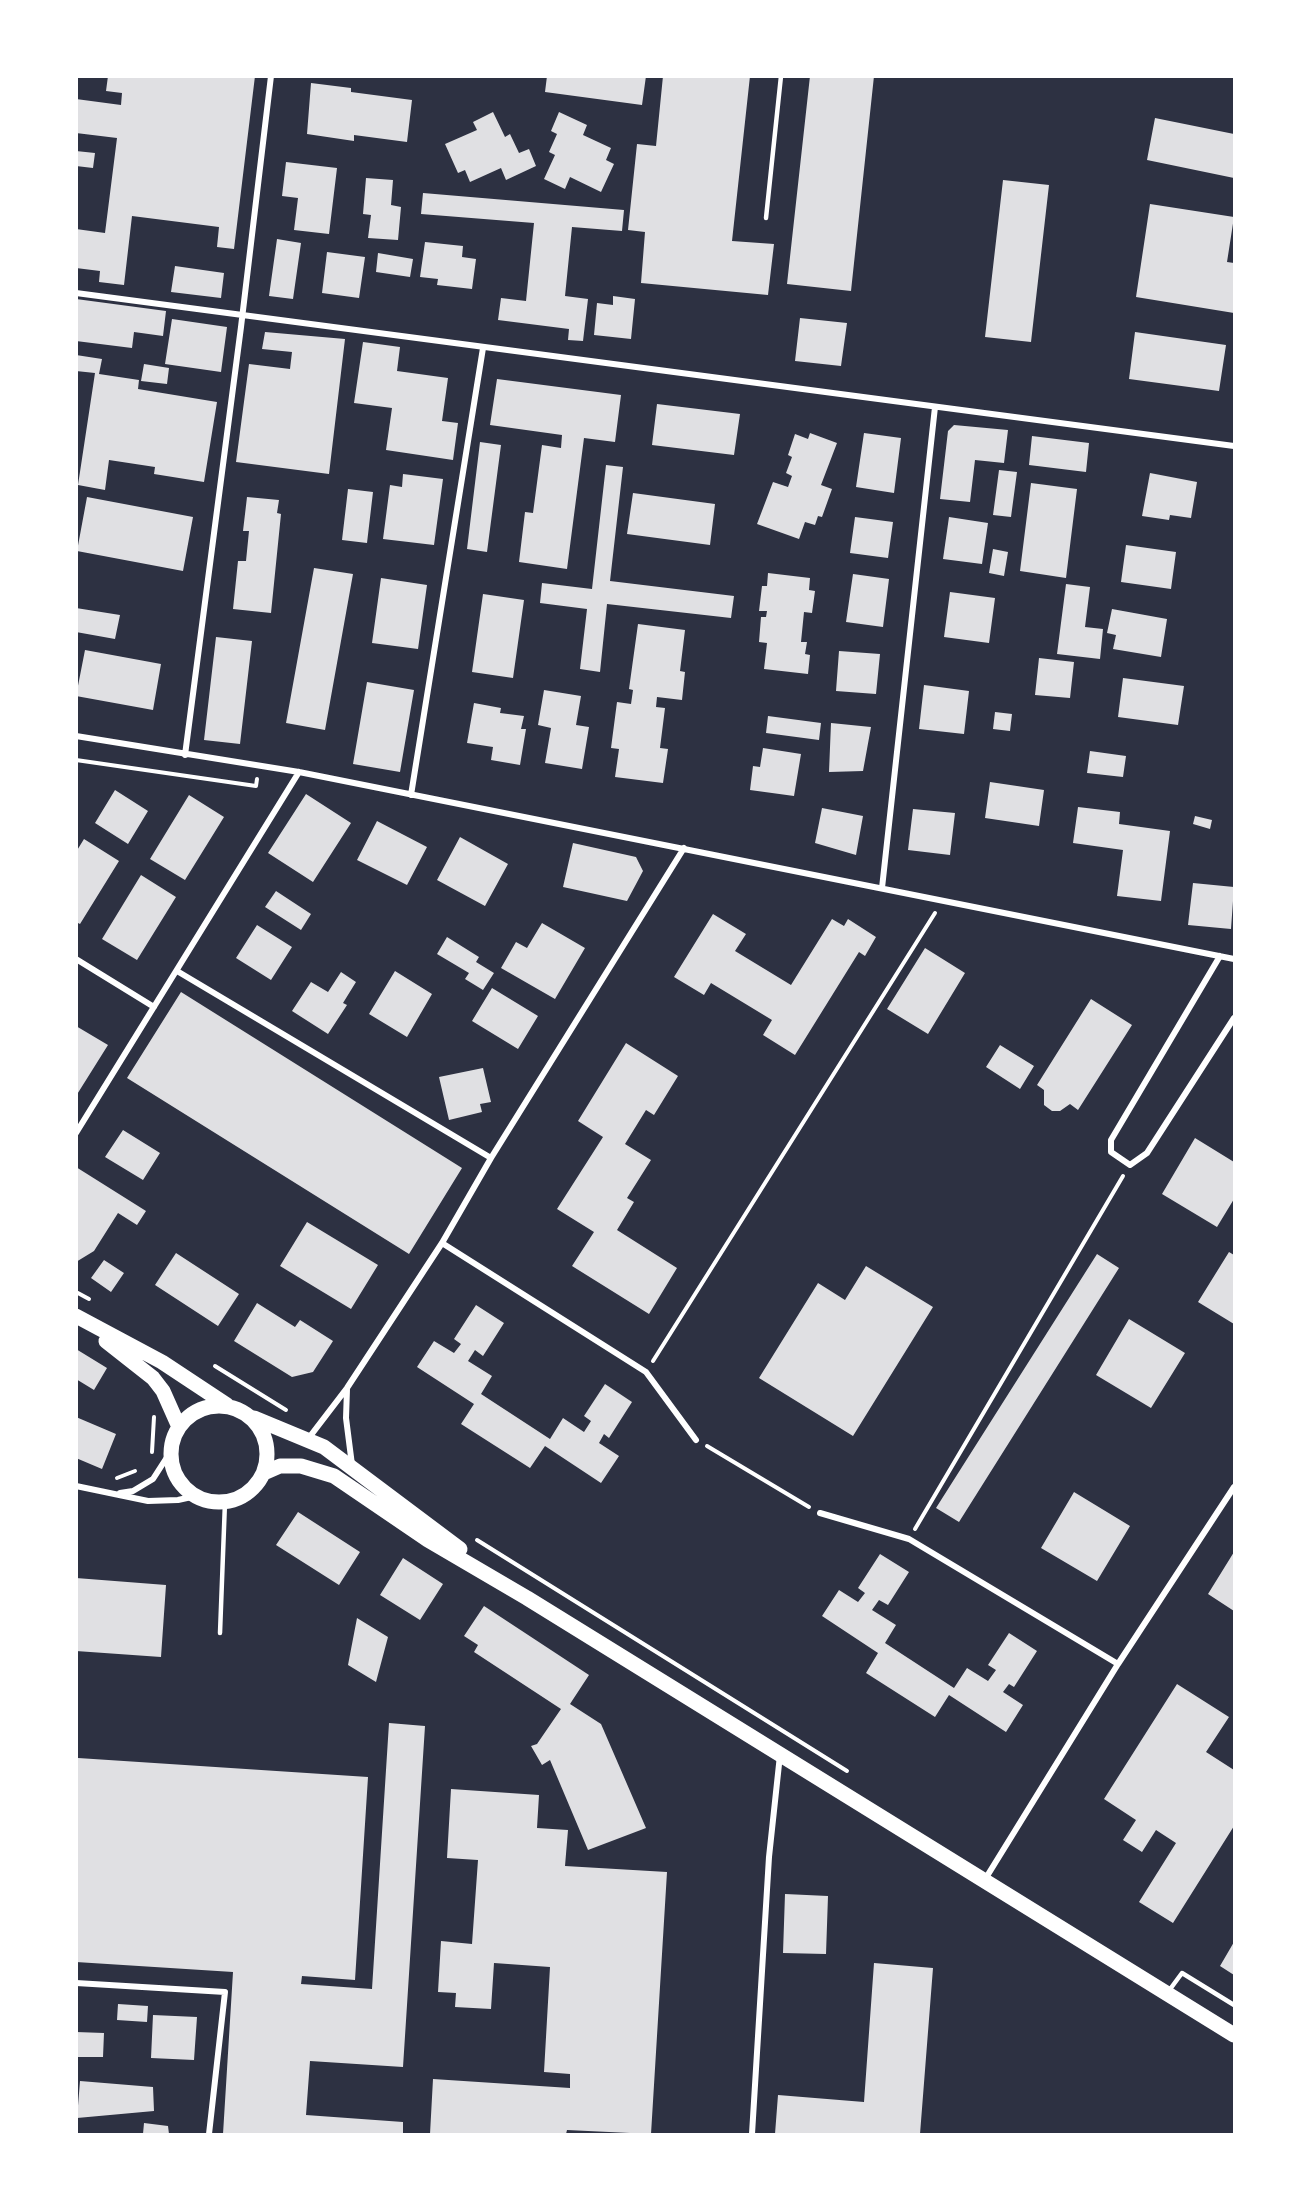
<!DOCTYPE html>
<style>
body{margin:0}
#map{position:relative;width:1311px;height:2211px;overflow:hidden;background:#2d3142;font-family:Georgia,serif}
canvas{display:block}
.frame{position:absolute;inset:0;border:78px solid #fff;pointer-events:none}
</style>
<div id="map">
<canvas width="1311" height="2211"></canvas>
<div class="frame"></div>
</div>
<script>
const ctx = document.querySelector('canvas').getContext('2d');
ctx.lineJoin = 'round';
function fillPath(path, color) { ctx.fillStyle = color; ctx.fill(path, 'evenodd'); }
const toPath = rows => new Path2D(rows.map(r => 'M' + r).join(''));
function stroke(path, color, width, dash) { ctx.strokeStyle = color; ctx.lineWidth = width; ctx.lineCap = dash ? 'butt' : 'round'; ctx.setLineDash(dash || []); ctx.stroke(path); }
fillPath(toPath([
 [108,76,255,76,234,249,217,247,219,227,132,216,124,285,99,282,100,271,76,268,76,229,105,233,117,138,76,133,76,99,121,105,122,93,106,91],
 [547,76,646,76,642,105,545,92],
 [663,76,750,76,732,241,774,244,768,295,641,283,645,232,628,230,637,144,656,146],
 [810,76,874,76,851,291,787,284],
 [311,83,351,88,351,92,412,100,407,142,354,135,354,141,307,134],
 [493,112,505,137,510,134,519,153,529,149,536,166,506,180,501,168,470,182,465,170,458,173,445,144,477,130,473,122],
 [559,112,587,125,583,135,611,148,606,160,614,164,601,192,570,177,565,189,544,179,555,155,549,152,557,134,551,131],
 [1155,118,1234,134,1234,178,1147,160],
 [76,151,95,153,93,168,76,166],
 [286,162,337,168,329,234,294,230,298,198,282,196],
 [366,178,393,180,391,205,401,207,398,240,368,238,371,215,363,214],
 [1003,180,1049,185,1031,342,985,337],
 [423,193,624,210,622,231,572,227,565,296,588,299,583,341,568,340,569,329,498,320,501,298,526,301,534,223,421,214],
 [1150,204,1234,217,1227,262,1234,263,1234,313,1136,297],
 [277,239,301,243,293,299,269,296],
 [425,242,463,246,462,257,476,259,472,289,437,285,438,279,420,277],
 [327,252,365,257,359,298,322,293],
 [378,253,413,259,410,277,376,272],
 [175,266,224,273,221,298,171,292],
 [613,296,635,299,631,339,594,335,597,303,613,305],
 [76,299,166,311,163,336,134,332,132,348,76,341],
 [800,318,847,323,841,366,795,361],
 [172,319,227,327,221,372,165,364],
 [265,332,345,339,329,474,236,462,249,364,290,369,292,352,262,349],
 [1135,332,1226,345,1219,391,1129,379],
 [363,342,400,347,397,371,448,378,442,421,458,423,453,460,386,450,392,408,354,403],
 [76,355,102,359,99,374,139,380,138,389,217,402,204,482,154,474,155,467,109,460,105,490,78,485,95,373,76,371],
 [144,364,169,368,167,384,141,381],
 [497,379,621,395,615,442,584,438,567,569,519,562,525,512,533,513,542,445,561,448,562,435,490,425],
 [657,404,740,414,734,455,652,445],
 [954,425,1008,430,1004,463,975,460,970,502,940,499,948,431],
 [810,433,837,443,821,485,832,489,822,517,818,516,815,525,805,522,799,539,757,524,773,482,788,487,792,476,786,473,792,457,788,455,795,434,808,439],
 [864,433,901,438,894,493,856,487],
 [1032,436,1089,443,1086,472,1029,465],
 [480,442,501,445,487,552,467,549],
 [606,465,623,467,610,581,734,596,731,618,607,604,600,672,580,669,587,609,540,603,542,583,592,589],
 [999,470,1017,472,1011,517,993,515],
 [1150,473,1197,482,1191,518,1170,515,1169,520,1142,516],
 [403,474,443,479,434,545,383,539,390,485,402,487],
 [1031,483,1077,489,1066,578,1020,571],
 [348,489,373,492,367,543,342,540],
 [633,493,715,504,710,545,627,534],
 [87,497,193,517,183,571,77,551],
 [247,497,279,500,277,513,281,514,271,613,233,609,238,561,246,561,249,531,243,531],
 [855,517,893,522,888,558,850,553],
 [949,517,988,523,982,564,943,559],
 [1126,545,1176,552,1171,589,1121,582],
 [993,549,1008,552,1004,576,989,573],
 [314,568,353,574,325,730,286,723],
 [768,573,810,578,809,590,815,591,812,613,804,612,801,642,807,642,805,654,810,655,808,674,764,669,767,643,759,642,761,617,766,617,767,611,759,611,762,586,767,586],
 [853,574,889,579,883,627,846,622],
 [381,578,427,585,418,649,372,643],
 [1066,584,1090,587,1085,627,1103,629,1100,659,1057,654],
 [950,592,995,598,989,643,944,637],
 [483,594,524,600,513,678,472,672],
 [76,608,120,615,115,639,76,632],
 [1112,609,1167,619,1161,657,1113,649,1116,635,1107,633],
 [638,624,685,630,680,671,685,672,682,700,657,697,656,707,665,708,660,748,668,749,663,783,615,777,619,749,611,748,617,702,631,704,633,690,629,689],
 [216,637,252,641,240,744,204,740],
 [85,650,161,664,153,710,76,696],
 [839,651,880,654,876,694,836,691],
 [1039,658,1074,662,1070,698,1035,695],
 [1123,678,1184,686,1178,725,1118,717],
 [367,682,414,690,400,772,353,764],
 [924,685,969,691,964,734,919,729],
 [544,690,581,696,576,725,589,727,582,769,545,763,551,728,538,725],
 [474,703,501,708,500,713,524,716,521,729,526,729,520,765,491,760,493,747,467,743],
 [995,712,1012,714,1010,731,993,729],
 [768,716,821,723,819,740,766,733],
 [831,723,871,727,863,771,829,772],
 [763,748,801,754,794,796,750,790,753,766,760,767],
 [1090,751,1126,756,1123,777,1087,773],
 [990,782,1044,790,1039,826,985,818],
 [115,790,148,811,128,844,95,823],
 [306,794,351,823,313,882,268,853],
 [189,795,224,817,185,880,150,859],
 [1078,807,1120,812,1119,824,1170,831,1161,901,1117,896,1123,850,1073,843],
 [822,808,863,816,856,855,815,843],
 [913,809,955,813,950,855,908,850],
 [1195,816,1212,820,1210,829,1193,824],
 [377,821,427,847,407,885,357,860],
 [460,837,508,864,485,906,437,880],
 [84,839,119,861,80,924,76,922,76,852],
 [573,843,636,857,643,871,627,901,563,887],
 [141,875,176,897,137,960,102,939],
 [1193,883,1234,887,1231,929,1188,925],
 [276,891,311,914,301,930,265,907],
 [713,914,746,934,735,951,791,985,832,919,844,926,848,919,876,937,865,956,859,952,795,1055,763,1035,772,1020,711,983,704,995,674,977],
 [542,923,585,948,555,999,501,968,516,942,527,948],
 [257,925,292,947,271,980,236,958],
 [447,937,479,957,476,962,494,973,483,990,465,979,469,973,437,954],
 [925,948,965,973,928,1034,887,1009],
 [395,971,432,994,407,1037,369,1014],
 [341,972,356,982,343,1003,347,1005,328,1034,292,1011,311,982,328,992],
 [492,988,538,1016,518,1049,472,1021],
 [181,992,462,1168,409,1254,127,1078],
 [1091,999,1132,1025,1078,1110,1070,1104,1060,1111,1052,1111,1044,1105,1044,1090,1037,1085],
 [76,1026,108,1045,76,1096],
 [626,1043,678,1076,654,1115,646,1110,625,1144,651,1160,627,1198,634,1202,617,1230,677,1268,649,1314,572,1266,594,1232,557,1209,603,1137,578,1121],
 [1000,1045,1034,1066,1020,1089,986,1067],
 [483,1068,491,1102,480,1104,482,1112,449,1120,439,1077],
 [123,1130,160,1153,143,1180,105,1157],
 [1195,1138,1234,1162,1234,1199,1217,1227,1162,1194],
 [76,1167,146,1211,137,1225,118,1213,94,1251,76,1262],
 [307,1222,378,1265,351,1309,280,1266],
 [1229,1252,1234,1255,1234,1324,1198,1302],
 [176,1253,239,1294,218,1326,155,1285],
 [1097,1254,1119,1268,959,1522,936,1508],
 [104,1260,124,1273,111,1292,91,1278],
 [866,1266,933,1307,853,1436,759,1378,818,1283,845,1300],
 [257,1303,295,1327,300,1320,333,1341,313,1372,292,1377,234,1341],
 [476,1305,504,1323,483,1356,475,1350,468,1361,492,1376,481,1394,550,1439,563,1418,584,1432,591,1421,584,1416,605,1384,632,1402,609,1438,604,1434,599,1443,619,1456,601,1483,545,1446,530,1468,461,1424,474,1404,417,1367,434,1341,454,1353,461,1344,454,1339],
 [1129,1319,1185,1353,1151,1408,1096,1375],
 [76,1349,107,1368,94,1390,76,1379],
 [76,1417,116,1434,102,1469,76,1458],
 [1074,1492,1130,1526,1097,1581,1041,1548],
 [298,1512,360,1552,339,1585,276,1545],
 [1234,1552,1234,1611,1208,1594],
 [880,1554,909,1572,888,1605,879,1600,872,1610,896,1625,885,1643,954,1688,967,1668,988,1681,996,1670,988,1665,1009,1633,1037,1651,1014,1687,1009,1684,1003,1692,1023,1705,1006,1732,949,1695,935,1717,866,1673,878,1653,822,1616,839,1590,858,1602,865,1593,858,1588],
 [403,1558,443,1584,420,1620,380,1595],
 [76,1578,166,1585,161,1657,76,1651],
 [484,1606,589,1675,570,1704,601,1724,646,1828,588,1850,550,1760,542,1765,531,1746,537,1744,561,1709,474,1652,478,1645,464,1636],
 [357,1618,388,1637,376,1682,348,1665],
 [1177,1684,1229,1717,1206,1752,1234,1770,1234,1826,1173,1923,1139,1902,1176,1843,1156,1830,1142,1852,1123,1840,1136,1820,1104,1799],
 [389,1723,425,1726,403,2067,310,2061,306,2115,403,2122,403,2134,223,2134,233,1972,76,1962,78,1758,368,1777,355,1980,302,1976,301,1984,372,1989],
 [451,1789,539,1795,537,1828,568,1830,565,1866,667,1872,651,2134,567,2130,566,2134,430,2134,433,2079,570,2088,570,2074,544,2072,550,1967,494,1963,491,2009,455,2007,456,1993,438,1992,441,1941,472,1944,478,1860,447,1858],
 [785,1894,828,1896,826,1954,783,1953],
 [1234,1942,1234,1975,1220,1966],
 [874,1963,933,1968,920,2134,775,2134,778,2095,864,2102],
 [118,2004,148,2006,147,2022,117,2020],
 [153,2015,197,2017,194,2060,151,2058],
 [76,2032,104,2033,103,2057,76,2057],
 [80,2081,153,2087,154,2111,77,2118],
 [144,2123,168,2126,169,2134,143,2134]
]), '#e0e0e3');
stroke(toPath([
 [76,760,256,786,257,779],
 [76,1292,89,1299],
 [653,1361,935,913],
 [215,1366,286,1410],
 [707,1446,809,1507],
 [152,1452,154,1417],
 [117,1478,135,1471],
 [915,1529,1123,1176],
 [477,1540,847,1771]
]), '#fff', 4);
stroke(toPath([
 [766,218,781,76],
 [220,1633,225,1502],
 [1168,1992,1182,1973,1234,2005]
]), '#fff', 4.5);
stroke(toPath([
 [76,293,1234,446],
 [76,736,299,772,1234,959],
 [185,755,241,327,271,76],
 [411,795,483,348],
 [882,888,935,407],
 [1220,956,1111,1140,1111,1152,1130,1165,1147,1153,1234,1018],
 [76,959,154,1007],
 [177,971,491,1158],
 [76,1133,299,772],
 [442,1243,646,1372,696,1440],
 [347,1389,346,1418,352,1465],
 [308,1439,347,1388,442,1243,491,1158,684,848],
 [76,1486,148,1501,178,1500,196,1496],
 [120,1493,133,1491,153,1479,171,1451],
 [820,1513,909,1539,1118,1664,1234,1487],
 [984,1881,1118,1664],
 [76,1983,225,1992,209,2134],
 [752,2134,769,1857,780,1755]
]), '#fff', 6);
stroke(toPath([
 [76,1316,162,1362,227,1405],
 [106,1341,153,1378,163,1391,179,1427],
 '171 1454a48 48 0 1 1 96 0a48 48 0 1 1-96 0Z',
 [254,1418,324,1447,460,1549],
 [264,1473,280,1466,301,1466,334,1476,428,1540,527,1598,1234,2035]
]), '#fff', 15);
</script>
